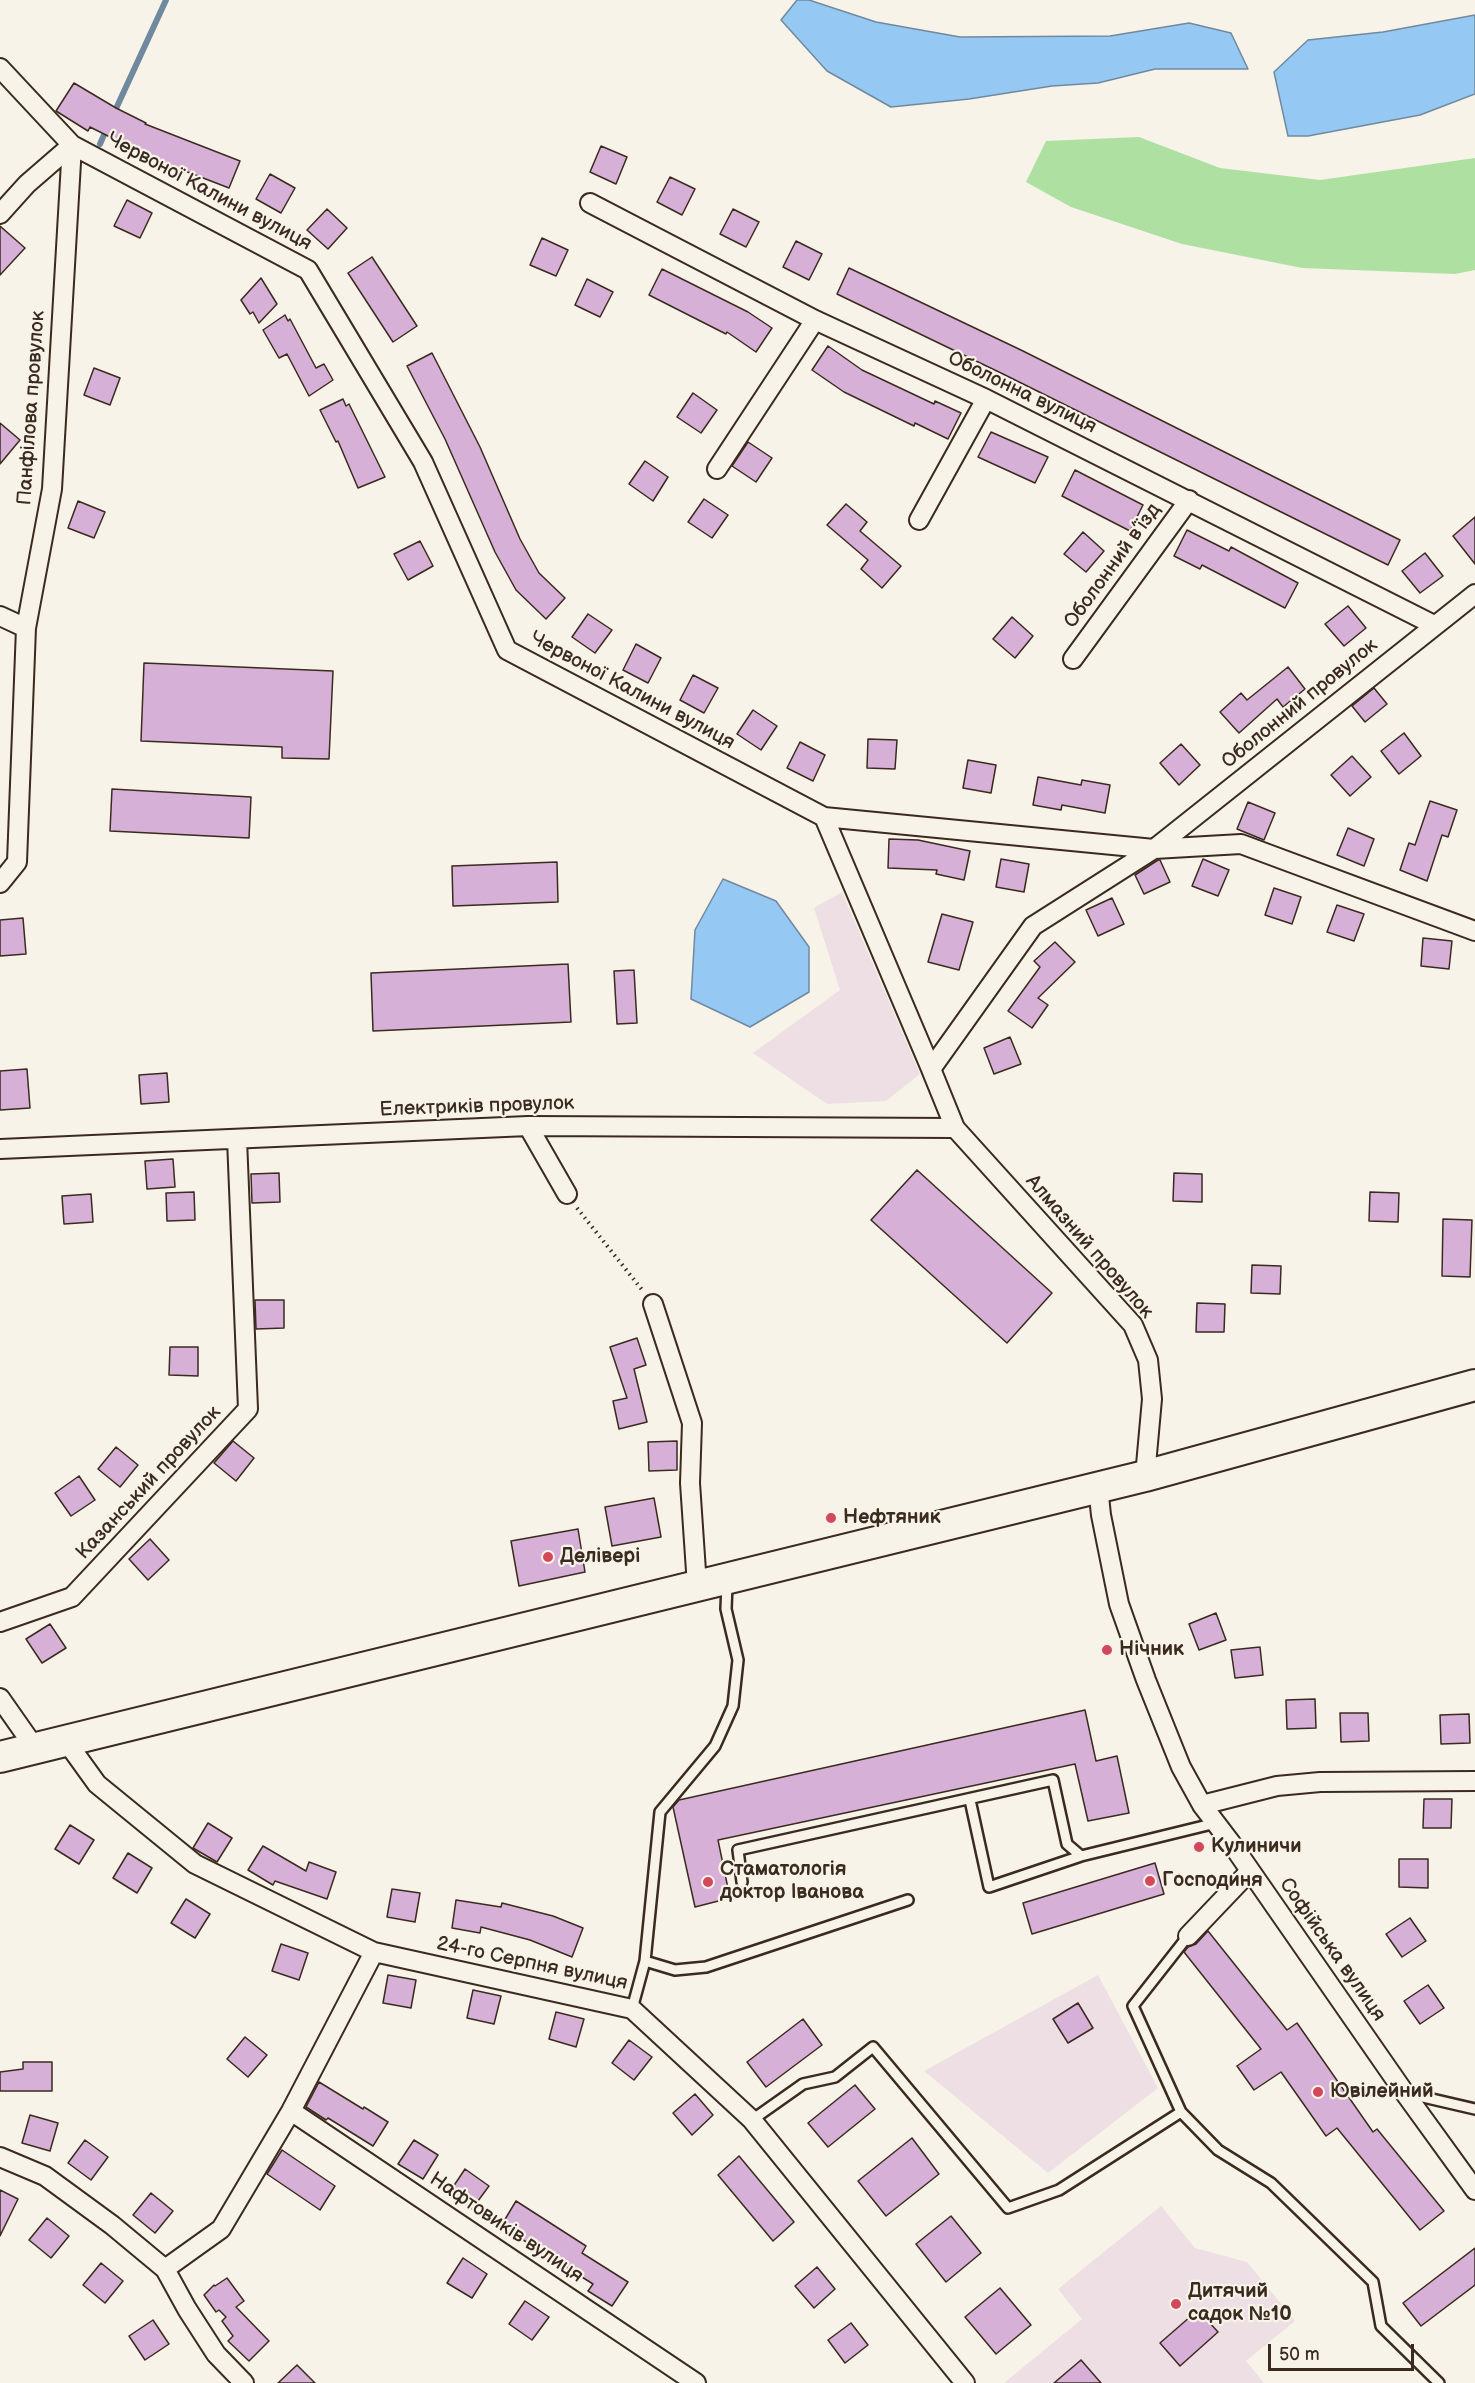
<!DOCTYPE html>
<meta charset="utf-8">
<style>
body{margin:0}
#map{position:relative;width:1475px;height:2383px;overflow:hidden;background:#f7f3e8;font-family:"Balsamiq Sans",sans-serif}
canvas{display:block}
.scale{position:absolute;left:1268px;top:2344px;width:146px;height:27px;box-sizing:border-box;border:3px solid #3b2a1e;border-top:0;padding-left:8px;font-size:18px;line-height:21px;white-space:nowrap;color:#3b2a1e;-webkit-text-stroke:4px #f7f3e8;paint-order:stroke}
</style>
<div id="map">
<canvas width="1475" height="2383"></canvas>
<div class="scale">50 m</div>
</div>
<script>
const ctx = document.querySelector('canvas').getContext('2d');
ctx.lineJoin = 'round';
function fillPath(path, color) { ctx.fillStyle = color; ctx.fill(path, 'evenodd'); }
const toPath = rows => new Path2D(rows.map(r => 'M' + r).join(''));
function stroke(path, color, width, dash) { ctx.strokeStyle = color; ctx.lineWidth = width; ctx.lineCap = dash ? 'butt' : 'round'; ctx.setLineDash(dash || []); ctx.stroke(path); }
function drawText(font, color, halo, rows, align = 'center') {
  ctx.font = font + ' "Balsamiq Sans",sans-serif'; ctx.lineWidth = 4.5; ctx.setLineDash([]); ctx.textBaseline = 'middle'; ctx.strokeStyle = halo; ctx.fillStyle = color; for (const [text, x, y, turn = 0] of rows) {
    ctx.save(); ctx.translate(x, y); ctx.rotate((+turn || 0) * Math.PI / 180); ctx.textAlign = isNaN(turn) ? turn : align; if (halo) ctx.strokeText(text, 0, 0); ctx.fillText(text, 0, 0); ctx.restore();
  }
}
fillPath(toPath([
 [842,892,920,1074,886,1101,827,1104,753,1053,840,990,814,908],
 [1098,1975,1158,2088,1048,2173,924,2071],
 [1161,2206,1195,2248,1247,2262,1295,2321,1246,2361,1264,2383,1004,2383,1082,2319,1058,2289]
]), '#eddfe3');
fillPath(toPath([
 [1139,137,1220,168,1320,180,1475,158,1475,270,1455,274,1302,268,1182,244,1071,207,1026,182,1046,141]
]), '#aee0a1');
const water = toPath([
 [797,0,809,0,876,22,960,37,1110,36,1189,23,1231,33,1248,69,1155,69,1098,83,1052,86,969,99,891,107,827,71,781,20,797,0],
 [1475,15,1475,94,1420,115,1308,136,1288,136,1274,72,1308,40,1383,32,1475,15],
 [723,879,776,901,809,947,809,992,750,1027,691,999,695,930,723,879]
]);
fillPath(water, '#95c9f3');
stroke(water, '#71899e', 1.5);
stroke(toPath([
 [114,113,166,0],
 [100,144,107,128]
]), '#71899e', 6);
const building = toPath([
 [74,83,116,108,146,123,145,124,240,161,229,188,154,159,90,127,88,131,56,111,74,83],
 [601,146,627,157,616,184,590,172,601,146],
 [270,174,295,188,281,213,256,199,270,174],
 [670,177,695,189,682,215,657,202,670,177],
 [127,200,152,213,140,238,114,226,127,200],
 [327,209,347,228,328,249,307,230,327,209],
 [733,209,759,222,746,247,720,234,733,209],
 [0,226,25,248,0,275,0,226],
 [542,238,568,250,556,276,530,265,542,238],
 [796,241,822,254,809,280,783,267,796,241],
 [372,257,417,326,393,342,348,273,372,257],
 [849,268,1023,351,1400,540,1388,565,1003,374,837,294,849,268],
 [662,269,748,312,772,328,756,352,727,332,726,334,649,295,662,269],
 [261,278,277,304,259,323,253,312,250,314,241,300,261,278],
 [587,279,613,292,600,317,575,305,587,279],
 [285,315,288,321,290,319,316,368,324,364,333,380,309,396,287,354,279,358,263,330,285,315],
 [828,346,862,370,934,404,935,401,961,413,948,439,915,423,914,426,844,392,812,370,828,346],
 [432,353,480,447,520,539,539,573,565,598,546,619,516,590,495,552,445,439,407,366,432,353],
 [94,368,120,378,110,405,84,395,94,368],
 [693,393,717,410,701,433,677,417,693,393],
 [343,399,346,406,349,404,385,477,358,488,338,441,336,442,320,410,343,399],
 [0,423,20,440,0,464,0,423],
 [991,432,1048,457,1035,483,978,457,991,432],
 [748,442,772,458,756,482,732,466,748,442],
 [645,461,668,477,653,501,629,484,645,461],
 [1075,470,1143,505,1130,531,1062,496,1075,470],
 [704,499,728,515,712,538,688,522,704,499],
 [78,501,105,512,94,538,68,528,78,501],
 [846,504,867,522,860,531,901,566,882,588,861,569,868,560,827,525,846,504],
 [1475,517,1475,564,1453,536,1475,517],
 [1187,530,1229,551,1231,547,1298,583,1285,608,1202,565,1200,569,1174,556,1187,530],
 [1083,532,1104,551,1086,572,1064,554,1083,532],
 [420,541,433,566,408,580,394,554,420,541],
 [1425,553,1443,576,1420,593,1402,571,1425,553],
 [1348,606,1366,628,1344,646,1325,624,1348,606],
 [588,614,612,630,595,653,572,637,588,614],
 [1012,617,1033,636,1015,658,993,639,1012,617],
 [636,644,661,658,648,683,623,670,636,644],
 [144,663,333,671,329,759,282,758,282,747,141,741,144,663],
 [1288,667,1305,689,1283,707,1277,699,1239,733,1220,712,1241,693,1247,700,1288,667],
 [693,675,718,688,704,713,680,700,693,675],
 [1374,688,1387,704,1365,722,1352,706,1374,688],
 [753,710,777,726,761,750,737,734,753,710],
 [1404,733,1421,756,1399,774,1381,751,1404,733],
 [868,739,897,740,895,769,867,768,868,739],
 [800,742,825,755,813,781,787,768,800,742],
 [1181,744,1200,765,1179,785,1160,763,1181,744],
 [1352,756,1371,777,1350,796,1331,775,1352,756],
 [968,760,996,765,991,793,963,788,968,760],
 [1038,777,1081,785,1082,780,1110,785,1105,813,1062,805,1061,810,1033,805,1038,777],
 [112,789,251,797,249,838,110,831,112,789],
 [1430,801,1457,810,1448,837,1442,835,1427,881,1400,870,1409,843,1415,845,1430,801],
 [1248,802,1275,813,1264,840,1237,829,1248,802],
 [1348,828,1374,839,1364,866,1337,855,1348,828],
 [889,839,918,840,970,851,964,880,936,874,937,870,888,868,889,839],
 [1001,859,1029,864,1024,892,996,887,1001,859],
 [1203,859,1229,870,1218,896,1192,886,1203,859],
 [1158,860,1160,860,1170,882,1144,894,1135,875,1158,860],
 [557,862,558,902,453,906,452,866,557,862],
 [1274,888,1301,897,1292,924,1265,915,1274,888],
 [1112,898,1124,924,1098,936,1086,910,1112,898],
 [1337,905,1364,914,1354,941,1327,932,1337,905],
 [942,914,973,922,959,970,928,962,942,914],
 [23,918,26,954,0,956,0,920,23,918],
 [1423,938,1452,941,1449,969,1421,966,1423,938],
 [1055,942,1075,962,1038,998,1048,1005,1032,1028,1008,1011,1040,967,1034,961,1055,942],
 [568,964,571,1022,373,1031,371,973,568,964],
 [634,970,637,1023,617,1024,614,971,634,970],
 [1010,1037,1021,1064,994,1074,984,1048,1010,1037],
 [27,1069,30,1108,0,1110,0,1071,27,1069],
 [167,1073,169,1102,141,1104,139,1075,167,1073],
 [173,1159,175,1187,147,1189,145,1161,173,1159],
 [917,1170,1052,1293,1007,1343,871,1220,917,1170],
 [279,1173,280,1202,252,1203,251,1174,279,1173],
 [1174,1173,1202,1174,1202,1202,1173,1201,1174,1173],
 [194,1192,195,1220,167,1221,166,1193,194,1192],
 [1370,1192,1399,1193,1398,1222,1369,1221,1370,1192],
 [91,1194,93,1222,64,1224,62,1196,91,1194],
 [1443,1219,1472,1220,1470,1277,1442,1276,1443,1219],
 [1252,1265,1281,1266,1280,1294,1251,1293,1252,1265],
 [255,1300,284,1300,284,1328,256,1329,255,1300],
 [1197,1303,1225,1304,1224,1332,1196,1332,1197,1303],
 [637,1338,646,1365,634,1369,647,1422,619,1429,613,1401,627,1398,610,1347,637,1338],
 [170,1347,198,1347,198,1376,169,1375,170,1347],
 [233,1441,254,1458,236,1481,214,1463,233,1441],
 [677,1441,677,1470,649,1471,648,1442,677,1441],
 [116,1447,138,1465,120,1487,98,1469,116,1447],
 [79,1476,95,1500,71,1516,55,1493,79,1476],
 [654,1498,661,1537,612,1546,605,1507,654,1498],
 [578,1529,585,1572,519,1586,511,1541,578,1529],
 [150,1539,169,1560,148,1580,129,1559,150,1539],
 [1216,1613,1226,1640,1199,1650,1189,1624,1216,1613],
 [50,1624,66,1648,42,1663,26,1639,50,1624],
 [1260,1647,1263,1675,1235,1678,1231,1650,1260,1647],
 [1315,1699,1316,1728,1287,1729,1286,1700,1315,1699],
 [1085,1710,1096,1761,1117,1756,1129,1813,1088,1821,1075,1764,718,1840,730,1898,695,1907,673,1807,679,1800,1085,1710],
 [1340,1713,1368,1713,1369,1741,1341,1742,1340,1713],
 [1469,1714,1470,1743,1441,1744,1440,1715,1469,1714],
 [1424,1799,1452,1799,1451,1828,1423,1828,1424,1799],
 [208,1823,232,1838,217,1862,193,1848,208,1823],
 [70,1825,94,1840,79,1864,55,1849,70,1825],
 [263,1846,306,1871,309,1862,336,1872,327,1899,275,1881,273,1885,248,1870,263,1846],
 [128,1853,152,1868,137,1893,113,1878,128,1853],
 [1399,1859,1428,1859,1428,1888,1399,1887,1399,1859],
 [1155,1863,1164,1894,1032,1934,1023,1903,1155,1863],
 [392,1889,420,1893,415,1922,387,1917,392,1889],
 [186,1899,210,1914,195,1938,171,1923,186,1899],
 [456,1900,501,1907,502,1903,553,1916,583,1928,572,1957,530,1940,481,1927,480,1933,452,1928,456,1900],
 [1410,1918,1426,1941,1402,1957,1386,1934,1410,1918],
 [1208,1931,1287,2030,1297,2023,1373,2132,1377,2129,1444,2211,1420,2230,1337,2128,1326,2136,1281,2072,1254,2090,1237,2066,1261,2049,1184,1952,1188,1947,1196,1944,1208,1931],
 [281,1944,308,1953,299,1980,272,1971,281,1944],
 [388,1975,416,1980,411,2008,383,2003,388,1975],
 [1428,1985,1444,2008,1420,2024,1404,2001,1428,1985],
 [473,1990,501,1996,494,2024,467,2018,473,1990],
 [1078,2003,1093,2028,1068,2043,1053,2019,1078,2003],
 [556,2012,584,2019,576,2047,549,2039,556,2012],
 [803,2019,822,2045,766,2087,747,2062,803,2019],
 [245,2037,267,2055,248,2077,227,2059,245,2037],
 [629,2040,652,2057,634,2080,612,2063,629,2040],
 [23,2062,52,2062,52,2091,0,2091,0,2072,23,2069,23,2062],
 [319,2082,363,2109,364,2107,388,2122,373,2146,328,2118,326,2120,306,2107,319,2082],
 [855,2085,875,2109,828,2147,808,2123,855,2085],
 [695,2094,713,2115,692,2135,673,2113,695,2094],
 [30,2115,58,2123,50,2151,22,2143,30,2115],
 [912,2138,939,2174,886,2216,858,2181,912,2138],
 [85,2140,108,2157,91,2180,68,2163,85,2140],
 [414,2140,438,2155,423,2179,398,2164,414,2140],
 [282,2150,335,2186,320,2210,267,2174,282,2150],
 [739,2156,794,2222,773,2241,718,2175,739,2156],
 [465,2169,489,2186,472,2209,449,2193,465,2169],
 [0,2190,18,2199,0,2236,0,2190],
 [151,2193,173,2211,155,2233,133,2215,151,2193],
 [516,2201,586,2246,582,2253,628,2282,612,2306,588,2291,593,2284,501,2226,516,2201],
 [951,2216,981,2253,946,2282,916,2244,951,2216],
 [47,2218,69,2236,51,2258,29,2240,47,2218],
 [1475,2248,1475,2285,1421,2326,1403,2303,1475,2248],
 [463,2258,487,2274,472,2298,447,2283,463,2258],
 [101,2263,123,2281,105,2303,83,2285,101,2263],
 [817,2267,835,2289,814,2308,795,2286,817,2267],
 [227,2278,244,2301,236,2307,269,2341,249,2361,228,2341,233,2336,222,2321,226,2317,219,2310,216,2312,204,2295,214,2285,215,2286,227,2278],
 [1000,2288,1031,2325,996,2354,965,2317,1000,2288],
 [525,2301,549,2317,532,2340,509,2324,525,2301],
 [1198,2310,1218,2332,1180,2366,1160,2343,1198,2310],
 [153,2320,169,2344,145,2360,129,2336,153,2320],
 [851,2323,868,2345,845,2363,828,2340,851,2323],
 [1081,2360,1101,2383,1054,2383,1081,2360],
 [297,2365,315,2383,278,2383,297,2365]
]);
fillPath(building, '#d7b0d8');
stroke(building, '#3b2a1e', 1.5);
const service = toPath([
 [970,1800,989,1887,1081,1856],
 [742,1882,738,1850,1053,1780,1067,1844,1081,1856,1216,1823],
 [1188,1936,1133,2006,1181,2112,1218,2150,1271,2183,1373,2282,1381,2326,1439,2383],
 [645,1961,675,1970,706,1967,908,1900],
 [632,2009,645,1961,660,1812,715,1746,733,1706,738,1660,726,1609,727,1584],
 [1406,2093,1475,2109],
 [752,2120,803,2084,835,2077,873,2047,1008,2208,1059,2190,1181,2112]
]);
const minor = toPath([
 [0,68,72,145,308,270,423,462,507,650,824,817,1154,849,1241,844,1475,931],
 [590,203,815,320,986,399,1434,625],
 [0,214,27,184,72,145],
 [717,469,815,320],
 [919,520,986,399],
 [0,616,26,628],
 [1073,659,1189,500],
 [824,817,931,1069],
 [0,883,17,862,26,628,52,489,72,145],
 [528,1126,567,1194],
 [0,1149,528,1126,955,1128],
 [653,1304,692,1423,690,1483,697,1586],
 [1145,1476,1152,1399,1148,1360,1133,1325,955,1128,931,1069,1033,926,1154,849,1475,594],
 [1098,1487,1101,1515,1119,1604,1146,1680,1181,1767,1202,1805,1231,1843,1404,2092,1475,2190],
 [0,1622,72,1597,248,1409,237,1139],
 [0,1698,35,1748],
 [66,1741,97,1784,195,1864,374,1952,632,2009,752,2120,965,2383],
 [1202,1805,1277,1786,1320,1782,1475,1781],
 [1188,1936,1249,1872],
 [291,2111,696,2383],
 [0,2157,45,2176,112,2225,165,2269,187,2309,216,2354,244,2383],
 [165,2269,221,2229,291,2111,374,1952]
]);
const trunk = toPath([
 [0,1757,1145,1476,1475,1385]
]);
stroke(service, '#3b2a1e', 14);
stroke(minor, '#3b2a1e', 22);
stroke(trunk, '#3b2a1e', 34);
stroke(toPath([
 [577,1208,643,1291]
]), '#3b2a1e', 4, [1.5, 4.5]);
stroke(service, '#f7f3e8', 9);
stroke(minor, '#f7f3e8', 18);
stroke(trunk, '#f7f3e8', 30);
for (const [x, y, r, color] of [
 [831,1518,6,"#d1495b"],
 [548,1557,6,"#d1495b"],
 [1107,1650,6,"#d1495b"],
 [1199,1847,6,"#d1495b"],
 [1150,1881,6,"#d1495b"],
 [708,1882,6,"#d1495b"],
 [1318,2092,6,"#d1495b"],
 [1176,2304,6,"#d1495b"]
]) { const dot = new Path2D(); dot.arc(x, y, r, 0, 2 * Math.PI); ctx.fillStyle = color; ctx.fill(dot); stroke(dot, '#f7f3e8', 2); }
drawText('20px', '#3b2a1e', '#f7f3e8', [
 ["Червоної Калини вулиця",209,192,28],
 ["Оболонна вулиця",1022,393,26],
 ["Панфілова провулок",32,408,-86],
 ["Оболонний в’їзд",1113,566,-54],
 ["Червоної Калини вулиця",632,691,28],
 ["Оболонний провулок",1300,704,-39],
 ["Електриків провулок",477,1107,-2],
 ["Алмазний провулок",1089,1247,49],
 ["Казанський провулок",149,1483,-47],
 ["Софійська вулиця",1332,1950,55],
 ["24-го Серпня вулиця",532,1964,12],
 ["Нафтовиків вулиця",506,2228,34]
]);
drawText('bold 20px', '#3b2a1e', '#f7f3e8', [
 ["Нефтяник",843,1518],
 ["Делівері",560,1557],
 ["Нічник",1119,1650],
 ["Кулиничи",1211,1847],
 ["Стаматологія",720,1870],
 ["доктор Іванова",720,1893],
 ["Господиня",1162,1881],
 ["Ювілейний",1330,2092],
 ["Дитячий",1188,2292],
 ["садок №10",1188,2315]
], 'left');
</script>
